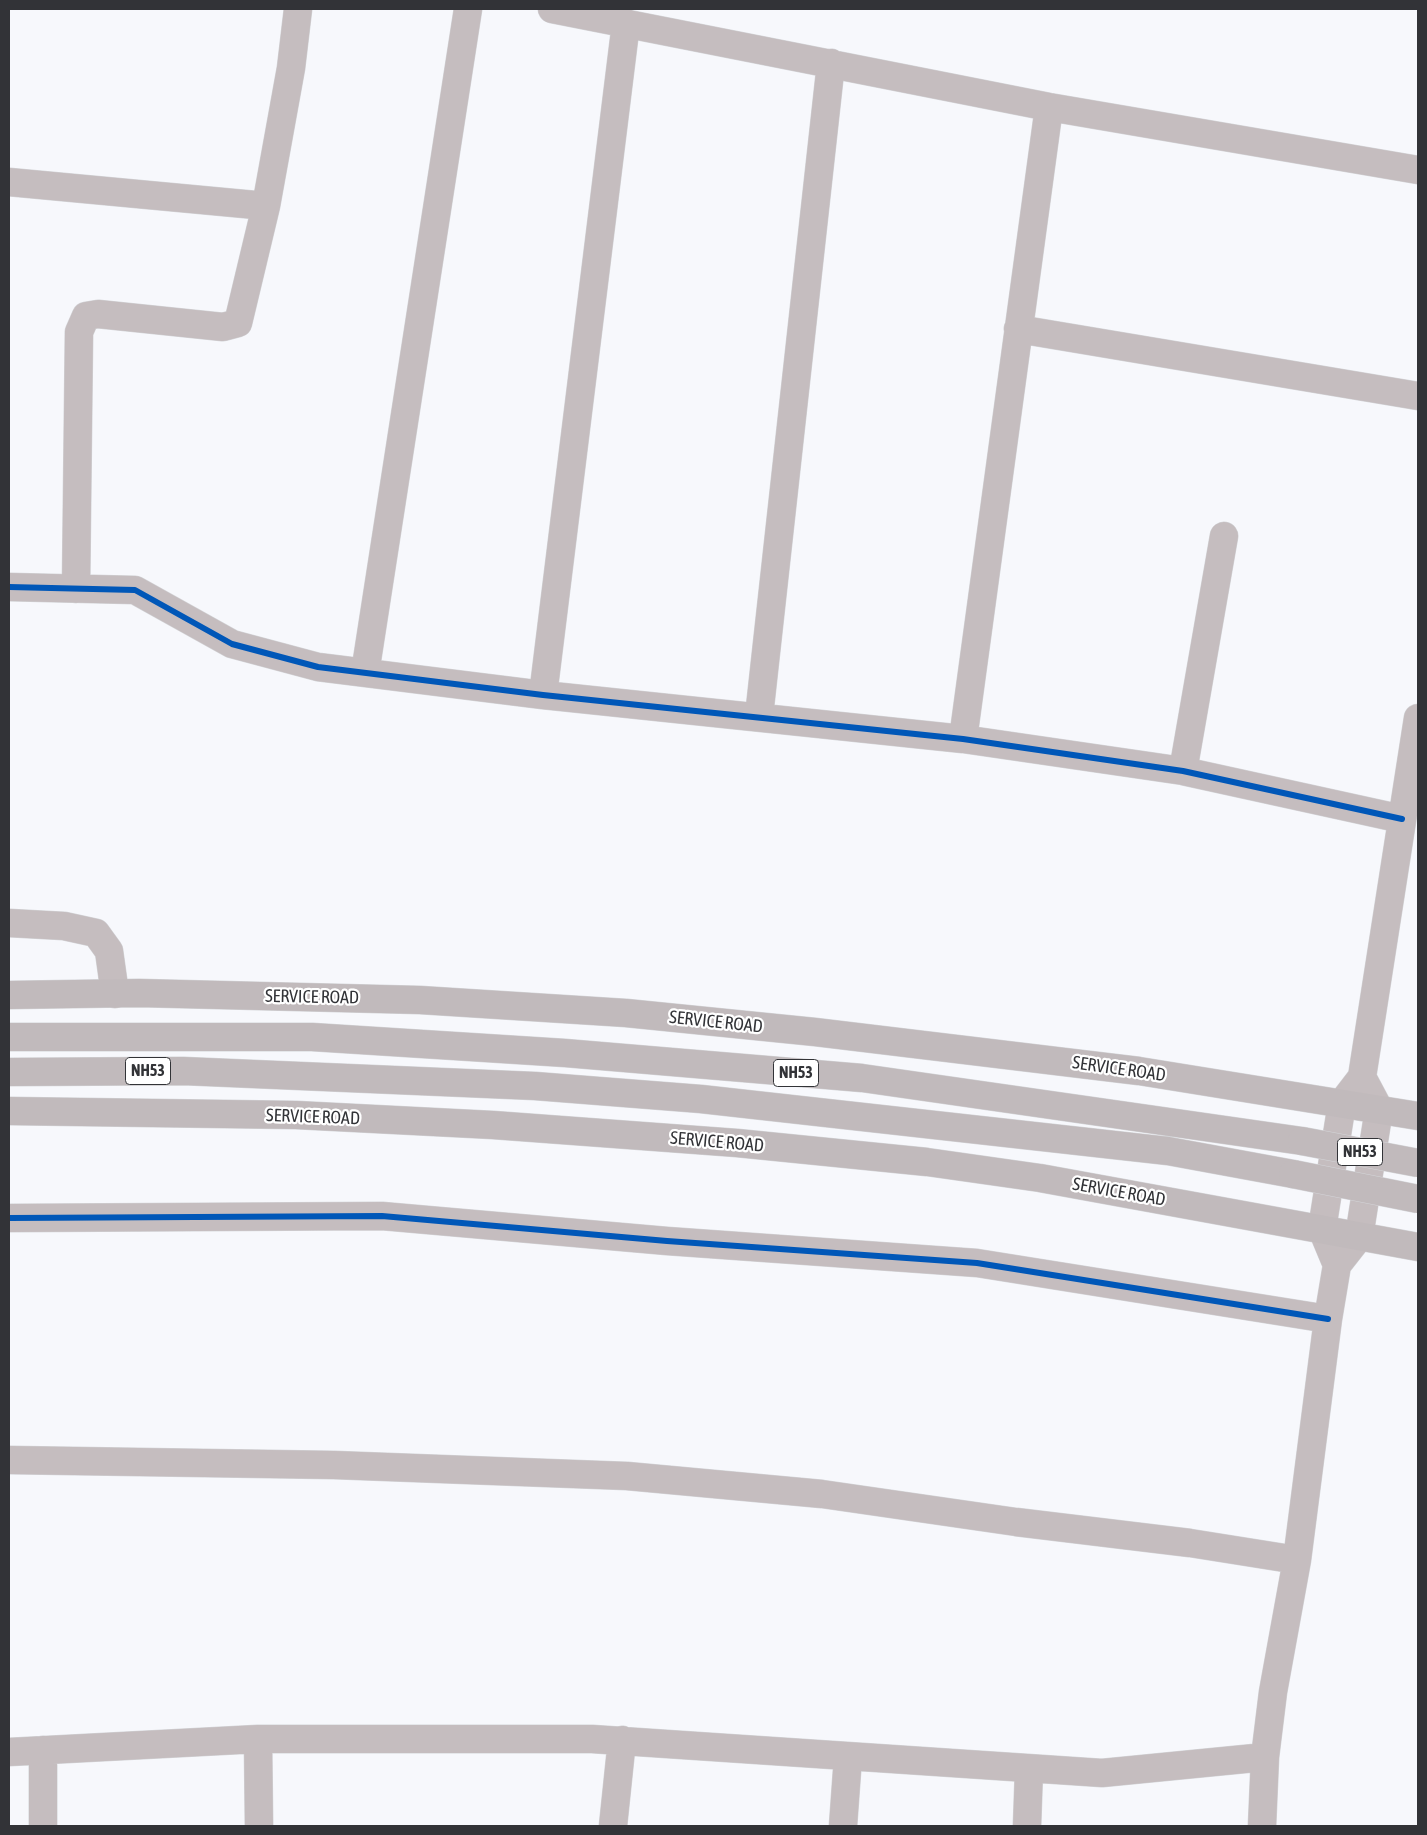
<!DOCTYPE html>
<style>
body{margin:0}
#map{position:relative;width:1427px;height:1835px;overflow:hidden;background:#f7f8fc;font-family:"Asap Condensed",sans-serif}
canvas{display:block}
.frame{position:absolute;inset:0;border:10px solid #323337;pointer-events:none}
</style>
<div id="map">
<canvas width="1427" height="1835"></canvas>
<div class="frame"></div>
</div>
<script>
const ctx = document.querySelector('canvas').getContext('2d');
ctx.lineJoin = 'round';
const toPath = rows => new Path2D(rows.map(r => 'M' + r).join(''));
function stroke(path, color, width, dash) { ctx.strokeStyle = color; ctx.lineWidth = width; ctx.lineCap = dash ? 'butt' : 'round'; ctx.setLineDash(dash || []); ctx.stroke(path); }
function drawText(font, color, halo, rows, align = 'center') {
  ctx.font = font + ' "Asap Condensed",sans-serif'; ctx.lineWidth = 4.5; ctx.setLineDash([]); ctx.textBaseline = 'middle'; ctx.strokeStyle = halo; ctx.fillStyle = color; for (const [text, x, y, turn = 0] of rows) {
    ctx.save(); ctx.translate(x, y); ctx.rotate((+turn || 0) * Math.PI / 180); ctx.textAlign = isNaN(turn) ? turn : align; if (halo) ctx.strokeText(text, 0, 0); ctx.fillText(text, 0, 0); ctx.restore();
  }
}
const minor = toPath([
 [552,9,1049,107,1418,170],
 [9,182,266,206,291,68,298,9],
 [1018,329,1418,396],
 [9,587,135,590,232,644,318,667,543,695,963,739,1183,771,1402,819],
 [76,589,79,332,86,316,98,314,223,327,238,323,266,206],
 [365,673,468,9],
 [543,695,626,23],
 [759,716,831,63],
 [963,739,1049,107],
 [1183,771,1224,536],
 [9,923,64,926,96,933,109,951,115,994],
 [1362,1077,1418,718],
 [9,1218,382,1216,667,1241,977,1263,1328,1319],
 [9,1460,334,1465,627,1476,822,1494,1016,1522,1190,1543,1297,1560],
 [258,1739,259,1826],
 [43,1750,43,1826],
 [9,1752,258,1739,592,1739,1102,1773,1265,1757],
 [613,1826,622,1740],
 [843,1826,848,1757],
 [1027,1826,1029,1769],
 [1262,1826,1265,1757,1273,1692,1297,1560,1328,1319,1337,1265,1359,1237,1379,1109,1362,1077,1342,1103,1322,1229,1337,1265]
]);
const highway = toPath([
 [9,995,139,993,420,1000,626,1013,815,1032,1139,1071,1418,1116],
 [9,1037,312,1037,565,1053,862,1078,1302,1141],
 [9,1072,183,1071,535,1086,701,1099,1168,1151,1293,1174],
 [9,1111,296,1115,493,1125,737,1143,927,1162,1040,1178,1418,1247]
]);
stroke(minor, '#d4d5d8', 29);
stroke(highway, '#d4d5d8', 29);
stroke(minor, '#c5bdbf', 28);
stroke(highway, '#c1babc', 28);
const highwayBridge = toPath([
 [1302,1141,1418,1163],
 [1293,1174,1418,1199]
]);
stroke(highwayBridge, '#d4d5d8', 29, []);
stroke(highwayBridge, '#c1babc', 28);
stroke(toPath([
 [9,587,135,590,232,644,318,667,543,695,963,739,1183,771,1402,819],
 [9,1218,382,1216,667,1241,977,1263,1328,1319]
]), '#0057b8', 6);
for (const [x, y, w] of [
 [148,1071,45],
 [796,1073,45],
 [1360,1152,45]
]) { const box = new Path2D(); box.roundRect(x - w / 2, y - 13.5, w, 27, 4); ctx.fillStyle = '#fff'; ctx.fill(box); stroke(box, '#323337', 1); }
drawText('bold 16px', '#323337', null, [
 ["NH53",148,1071],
 ["NH53",796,1073],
 ["NH53",1360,1152]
]);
drawText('18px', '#323337', '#fff', [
 ["SERVICE ROAD",312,997,1],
 ["SERVICE ROAD",716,1022,6],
 ["SERVICE ROAD",1119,1069,8],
 ["SERVICE ROAD",313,1117,2],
 ["SERVICE ROAD",717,1142,5],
 ["SERVICE ROAD",1119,1192,10]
]);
</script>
